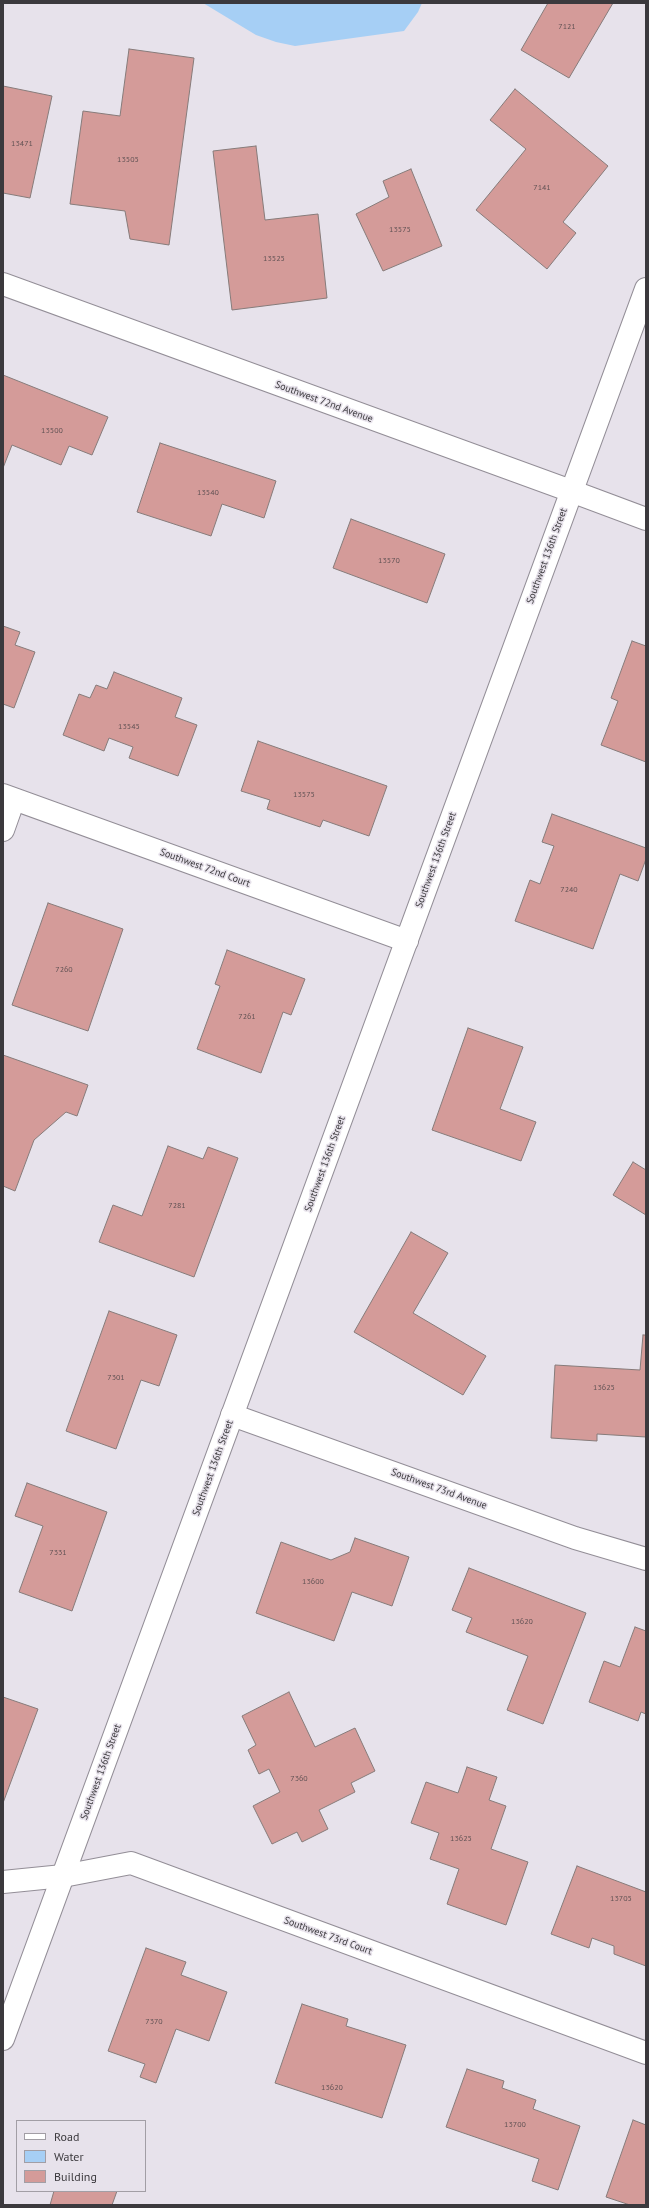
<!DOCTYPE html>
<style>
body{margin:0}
#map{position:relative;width:649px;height:2208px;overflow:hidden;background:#e7e2eb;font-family:"PT Sans",sans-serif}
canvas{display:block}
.frame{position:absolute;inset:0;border:4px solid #3b393d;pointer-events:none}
.legend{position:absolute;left:16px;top:2120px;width:130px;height:72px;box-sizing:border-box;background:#e7e2eb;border:1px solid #a29ea5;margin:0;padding:5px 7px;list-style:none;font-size:12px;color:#3b393d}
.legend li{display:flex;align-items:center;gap:8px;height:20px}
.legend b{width:20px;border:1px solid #a29ea5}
</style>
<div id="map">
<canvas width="649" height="2208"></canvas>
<div class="frame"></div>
<ul class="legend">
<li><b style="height:5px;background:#fff"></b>Road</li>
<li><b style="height:11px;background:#a6cff5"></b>Water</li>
<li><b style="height:11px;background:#d49b99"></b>Building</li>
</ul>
</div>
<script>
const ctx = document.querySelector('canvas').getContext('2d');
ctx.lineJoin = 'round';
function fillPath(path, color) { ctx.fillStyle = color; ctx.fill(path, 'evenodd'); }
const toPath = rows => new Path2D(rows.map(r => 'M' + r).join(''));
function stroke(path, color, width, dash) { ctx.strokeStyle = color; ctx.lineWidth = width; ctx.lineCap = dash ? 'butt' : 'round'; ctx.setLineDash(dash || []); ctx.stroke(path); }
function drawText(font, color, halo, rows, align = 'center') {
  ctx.font = font + ' "PT Sans",sans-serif'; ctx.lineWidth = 3; ctx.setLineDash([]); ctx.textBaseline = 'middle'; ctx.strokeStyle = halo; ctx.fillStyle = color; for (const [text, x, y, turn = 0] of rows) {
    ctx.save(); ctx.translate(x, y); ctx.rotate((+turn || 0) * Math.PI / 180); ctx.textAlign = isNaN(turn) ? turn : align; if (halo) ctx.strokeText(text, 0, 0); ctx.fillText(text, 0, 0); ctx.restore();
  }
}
fillPath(toPath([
 [203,3,422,3,418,12,404,31,295,46,276,42,256,35]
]), '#a6cff5');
const building = toPath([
 [548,3,613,3,569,78,521,50,548,3],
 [129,49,194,58,169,245,130,239,125,211,70,204,83,111,120,116,129,49],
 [3,86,52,96,30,198,3,193,3,86],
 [515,89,608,166,563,222,576,233,547,269,476,210,526,149,490,120,515,89],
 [256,146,265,220,318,214,327,298,232,310,213,151,256,146],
 [411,169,442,246,383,271,356,214,389,197,383,181,411,169],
 [3,375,108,417,92,455,69,446,61,465,12,445,3,468,3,375],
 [160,443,276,481,264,518,222,504,211,536,137,512,160,443],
 [351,519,445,554,427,603,333,568,351,519],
 [3,626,20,632,15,645,35,652,14,708,3,704,3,626],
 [632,641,646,646,646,762,601,745,618,701,611,698,632,641],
 [114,672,182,698,175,717,197,725,178,776,129,758,133,747,109,738,104,751,63,735,79,694,90,698,96,685,107,689,114,672],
 [258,741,387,786,369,836,323,820,320,827,267,809,270,800,241,791,258,741],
 [552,814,646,848,646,859,638,881,620,874,593,949,515,921,530,880,540,884,554,846,542,842,552,814],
 [48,903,123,929,88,1031,12,1005,48,903],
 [227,950,305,979,291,1015,283,1012,261,1073,197,1049,220,986,215,984,227,950],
 [468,1028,523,1047,500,1109,536,1122,521,1161,432,1130,468,1028],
 [3,1055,88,1085,77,1116,66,1112,34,1140,15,1191,3,1186,3,1055],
 [168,1146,203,1159,208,1147,238,1158,194,1277,99,1242,113,1205,142,1216,168,1146],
 [633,1162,646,1170,646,1215,613,1195,633,1162],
 [411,1232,448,1253,413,1313,486,1356,463,1395,354,1332,411,1232],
 [109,1311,177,1335,159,1386,141,1380,116,1449,66,1431,109,1311],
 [643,1335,646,1335,646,1437,597,1434,597,1441,551,1438,555,1365,640,1370,643,1335],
 [27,1483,107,1512,72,1611,19,1592,43,1526,15,1516,27,1483],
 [355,1538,409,1557,392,1606,352,1592,334,1641,256,1613,281,1542,331,1560,350,1552,355,1538],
 [469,1568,586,1613,543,1724,507,1710,528,1656,466,1632,472,1618,452,1610,469,1568],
 [635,1627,646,1631,646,1714,641,1712,638,1721,589,1702,604,1661,620,1667,635,1627],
 [289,1692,315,1747,355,1728,375,1771,351,1783,355,1792,319,1810,328,1829,302,1842,297,1832,272,1844,253,1806,280,1792,269,1769,259,1774,248,1750,256,1745,242,1716,289,1692],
 [3,1697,38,1709,3,1803,3,1697],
 [467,1767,497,1777,489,1800,506,1806,491,1849,528,1862,506,1925,447,1904,459,1869,430,1859,439,1833,411,1823,426,1782,458,1793,467,1767],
 [577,1866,646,1892,646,1966,614,1954,614,1946,592,1938,589,1948,551,1934,577,1866],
 [146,1948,186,1962,181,1975,227,1992,209,2041,176,2029,156,2083,140,2077,145,2064,108,2051,146,1948],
 [302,2004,348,2019,346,2026,406,2045,382,2118,275,2083,302,2004],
 [467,2069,504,2081,502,2088,536,2100,533,2109,580,2126,558,2190,532,2181,539,2159,446,2127,467,2069],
 [633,2120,646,2125,646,2205,630,2205,606,2197,633,2120],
 [54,2191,117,2191,112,2205,50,2205,54,2191]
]);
fillPath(building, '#d49b99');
stroke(building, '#867b7a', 1);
const minor = toPath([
 [571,491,646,519],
 [3,795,407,941],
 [3,830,14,799],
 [232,1415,575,1538,646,1559],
 [3,1882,63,1876,131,1863,646,2053]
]);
const tertiary = toPath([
 [3,284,571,491],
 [3,2039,646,289]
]);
stroke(minor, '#938e97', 24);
stroke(tertiary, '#938e97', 24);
stroke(minor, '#fff', 22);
stroke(tertiary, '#fff', 22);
drawText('8px', '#615254', null, [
 ["7121",567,27],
 ["13471",22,144],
 ["13505",128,160],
 ["7141",542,188],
 ["13575",400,230],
 ["13525",274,259],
 ["13500",52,431],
 ["13540",208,493],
 ["13570",389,561],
 ["13545",129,727],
 ["13575",304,795],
 ["7240",569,890],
 ["7260",64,970],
 ["7261",247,1017],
 ["7281",177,1206],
 ["7301",116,1378],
 ["13625",604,1388],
 ["7331",58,1553],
 ["13600",313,1582],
 ["13620",522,1622],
 ["7360",299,1779],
 ["13625",461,1839],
 ["13705",621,1899],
 ["7370",154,2022],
 ["13620",332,2088],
 ["13700",515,2125]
]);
drawText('10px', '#3b393d', '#e7e2eb', [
 ["Southwest 72nd Avenue",324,402,20],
 ["Southwest 136th Street",547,556,-70],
 ["Southwest 136th Street",436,860,-70],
 ["Southwest 72nd Court",205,868,20],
 ["Southwest 136th Street",325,1164,-70],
 ["Southwest 136th Street",213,1468,-70],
 ["Southwest 73rd Avenue",439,1489,20],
 ["Southwest 136th Street",101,1772,-70],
 ["Southwest 73rd Court",328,1936,20]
]);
</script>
